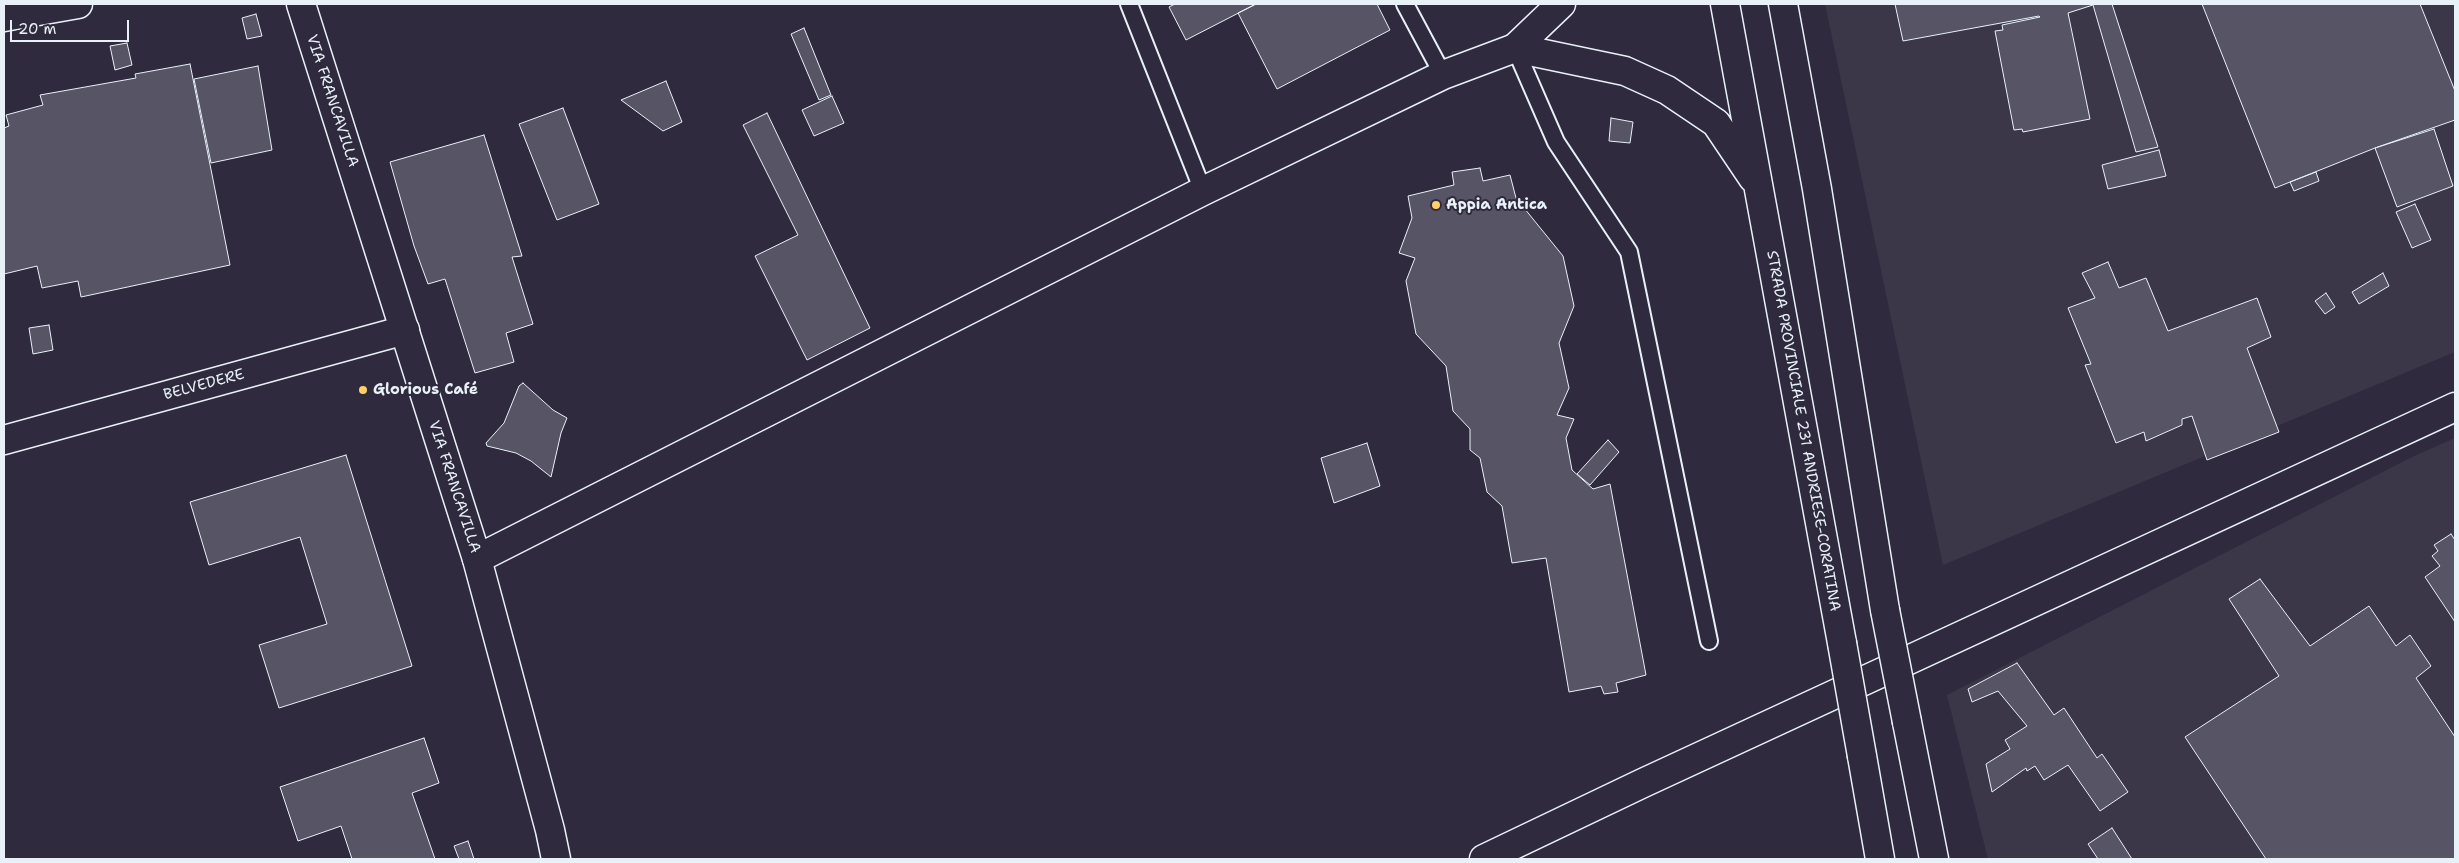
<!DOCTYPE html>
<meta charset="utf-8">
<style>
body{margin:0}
#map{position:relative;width:2459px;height:863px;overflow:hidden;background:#2f2a3d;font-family:"Shantell Sans",sans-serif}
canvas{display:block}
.frame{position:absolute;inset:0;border:5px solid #e8f1f8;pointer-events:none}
.scale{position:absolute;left:10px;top:20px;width:119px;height:22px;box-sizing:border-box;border:2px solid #e8f1f8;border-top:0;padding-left:6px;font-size:15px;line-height:18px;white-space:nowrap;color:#e8f1f8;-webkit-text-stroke:4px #2f2a3d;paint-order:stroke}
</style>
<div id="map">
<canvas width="2459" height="863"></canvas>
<div class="frame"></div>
<div class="scale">20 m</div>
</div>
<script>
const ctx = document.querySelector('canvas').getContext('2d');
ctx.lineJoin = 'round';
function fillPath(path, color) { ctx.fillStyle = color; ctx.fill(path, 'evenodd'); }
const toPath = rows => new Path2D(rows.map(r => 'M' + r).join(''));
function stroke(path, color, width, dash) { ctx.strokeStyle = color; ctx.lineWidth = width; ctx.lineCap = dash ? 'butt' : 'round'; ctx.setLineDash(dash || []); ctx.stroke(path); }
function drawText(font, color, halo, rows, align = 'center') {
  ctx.font = font + ' "Shantell Sans",sans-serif'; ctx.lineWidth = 4; ctx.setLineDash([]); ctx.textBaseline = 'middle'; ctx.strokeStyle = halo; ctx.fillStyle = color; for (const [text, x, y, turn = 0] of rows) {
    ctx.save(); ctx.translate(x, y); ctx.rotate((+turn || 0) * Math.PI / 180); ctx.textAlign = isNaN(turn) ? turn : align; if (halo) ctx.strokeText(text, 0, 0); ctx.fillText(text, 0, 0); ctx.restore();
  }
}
fillPath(toPath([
 [1825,4,2455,4,2455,352,1943,565],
 [2455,438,2455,859,1988,859,1947,695,2412,457]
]), '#3b3749');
const building = toPath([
 [1175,4,1256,4,1186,40,1169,7,1175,4],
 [1256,4,1377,4,1390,30,1277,89,1238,13,1256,4],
 [1895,4,2112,4,2158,147,2136,152,2093,5,2068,13,2090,119,2023,132,2022,129,2014,130,1995,31,2003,30,2002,25,2040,17,2039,16,1903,41,1895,4],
 [2202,4,2420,4,2455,91,2455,120,2375,148,2275,188,2202,4],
 [256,14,262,36,247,39,242,18,256,14],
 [804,28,831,95,819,100,791,34,804,28],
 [127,43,132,65,115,70,110,46,127,43],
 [190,64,230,265,81,297,78,281,42,288,37,266,4,274,4,128,9,126,6,115,43,105,40,95,136,78,135,74,190,64],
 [258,66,272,150,211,163,194,79,258,66],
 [666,81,682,122,663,131,621,100,666,81],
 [832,96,844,123,814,136,802,110,832,96],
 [563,108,599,204,557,220,519,124,563,108],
 [767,113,870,328,807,360,755,256,798,235,743,125,767,113],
 [1611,118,1633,122,1630,143,1609,141,1611,118],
 [2434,129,2453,186,2397,207,2375,148,2434,129],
 [484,135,522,256,512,257,533,324,506,333,514,362,475,373,445,279,428,284,414,246,390,162,484,135],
 [2159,150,2166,176,2108,189,2102,165,2159,150],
 [1480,168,1483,181,1510,175,1516,198,1563,256,1574,306,1559,343,1569,388,1557,415,1574,419,1566,438,1572,470,1593,489,1610,484,1646,675,1616,683,1618,692,1604,694,1601,686,1569,692,1546,558,1512,563,1502,506,1487,492,1480,458,1470,450,1470,429,1453,411,1446,366,1416,334,1406,281,1415,258,1399,253,1412,218,1408,196,1454,185,1452,172,1480,168],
 [2316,172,2319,181,2294,191,2290,182,2316,172],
 [2415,204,2431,240,2412,248,2396,212,2415,204],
 [2108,262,2119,288,2146,278,2168,331,2257,298,2271,337,2247,348,2279,432,2207,460,2192,416,2182,419,2182,425,2146,441,2144,432,2116,443,2085,365,2091,364,2068,308,2095,298,2082,273,2108,262],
 [2383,273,2389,286,2359,304,2352,292,2383,273],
 [2326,293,2335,307,2325,314,2315,301,2326,293],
 [49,325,53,350,33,354,29,328,49,325],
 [523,383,553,410,567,418,561,433,551,477,531,461,516,453,487,446,486,443,504,423,519,386,523,383],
 [1608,440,1619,452,1590,485,1577,474,1608,440],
 [1367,443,1380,486,1334,503,1321,458,1367,443],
 [346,455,412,666,279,708,259,645,327,624,300,537,209,565,190,502,346,455],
 [2451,534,2455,540,2455,622,2425,577,2440,566,2432,556,2438,551,2434,545,2451,534],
 [2260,579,2310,646,2369,606,2396,646,2410,635,2431,666,2416,678,2455,737,2455,859,2266,859,2185,737,2279,676,2229,599,2260,579],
 [2017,663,2054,715,2064,708,2097,758,2102,754,2128,792,2100,811,2068,765,2044,780,2035,766,2027,771,2026,768,1992,792,1986,764,2010,749,2005,740,2027,726,1998,691,1972,702,1968,689,2017,663],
 [424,738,439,783,412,793,435,859,352,859,341,826,298,841,280,787,424,738],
 [2112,828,2132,859,2098,859,2088,844,2112,828],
 [468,841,474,859,459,859,454,846,468,841]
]);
fillPath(building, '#575565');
stroke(building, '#e8f1f8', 1);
const lane = toPath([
 [1129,4,1203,191],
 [1405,4,1443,75],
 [1515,48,1556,142,1629,252,1709,641]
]);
const street = toPath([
 [4,17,78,4],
 [4,440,405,330],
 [477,559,1203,191,1443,75,1515,48]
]);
const secondary = toPath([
 [301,4,477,559,550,830,556,859],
 [1484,859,1643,783,2455,407]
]);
const highway = toPath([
 [1725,4,1842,643],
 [1783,4,1817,189,1885,610],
 [1515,48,1625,71,1667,90,1716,123,1753,178],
 [1515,48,1561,4],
 [1907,722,1934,859],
 [1862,756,1880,859]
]);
stroke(lane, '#e8f1f8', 20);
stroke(street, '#e8f1f8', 31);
stroke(secondary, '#e8f1f8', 31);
stroke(highway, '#e8f1f8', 31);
stroke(lane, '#2f2a3d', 16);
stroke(street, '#2f2a3d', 28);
stroke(secondary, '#2f2a3d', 28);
stroke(highway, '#2f2a3d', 28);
const highwayBridge = toPath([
 [1885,610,1907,722],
 [1842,643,1862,756]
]);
stroke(highwayBridge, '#e8f1f8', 31, []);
stroke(highwayBridge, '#2f2a3d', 28);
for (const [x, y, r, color] of [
 [1436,205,5,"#ffd166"],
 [363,390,5,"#ffd166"]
]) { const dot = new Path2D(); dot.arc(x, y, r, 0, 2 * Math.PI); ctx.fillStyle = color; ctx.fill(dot); stroke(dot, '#2f2a3d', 2); }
drawText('15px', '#e8f1f8', '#2f2a3d', [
 ["VIA FRANCAVILLA",332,101,72],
 ["BELVEDERE",204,385,-15],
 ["STRADA PROVINCIALE 231 ANDRIESE-CORATINA",1803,431,80],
 ["VIA FRANCAVILLA",454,487,72]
]);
drawText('bold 15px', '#e8f1f8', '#2f2a3d', [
 ["Appia Antica",1446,205],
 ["Glorious Café",373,390]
], 'left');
</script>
